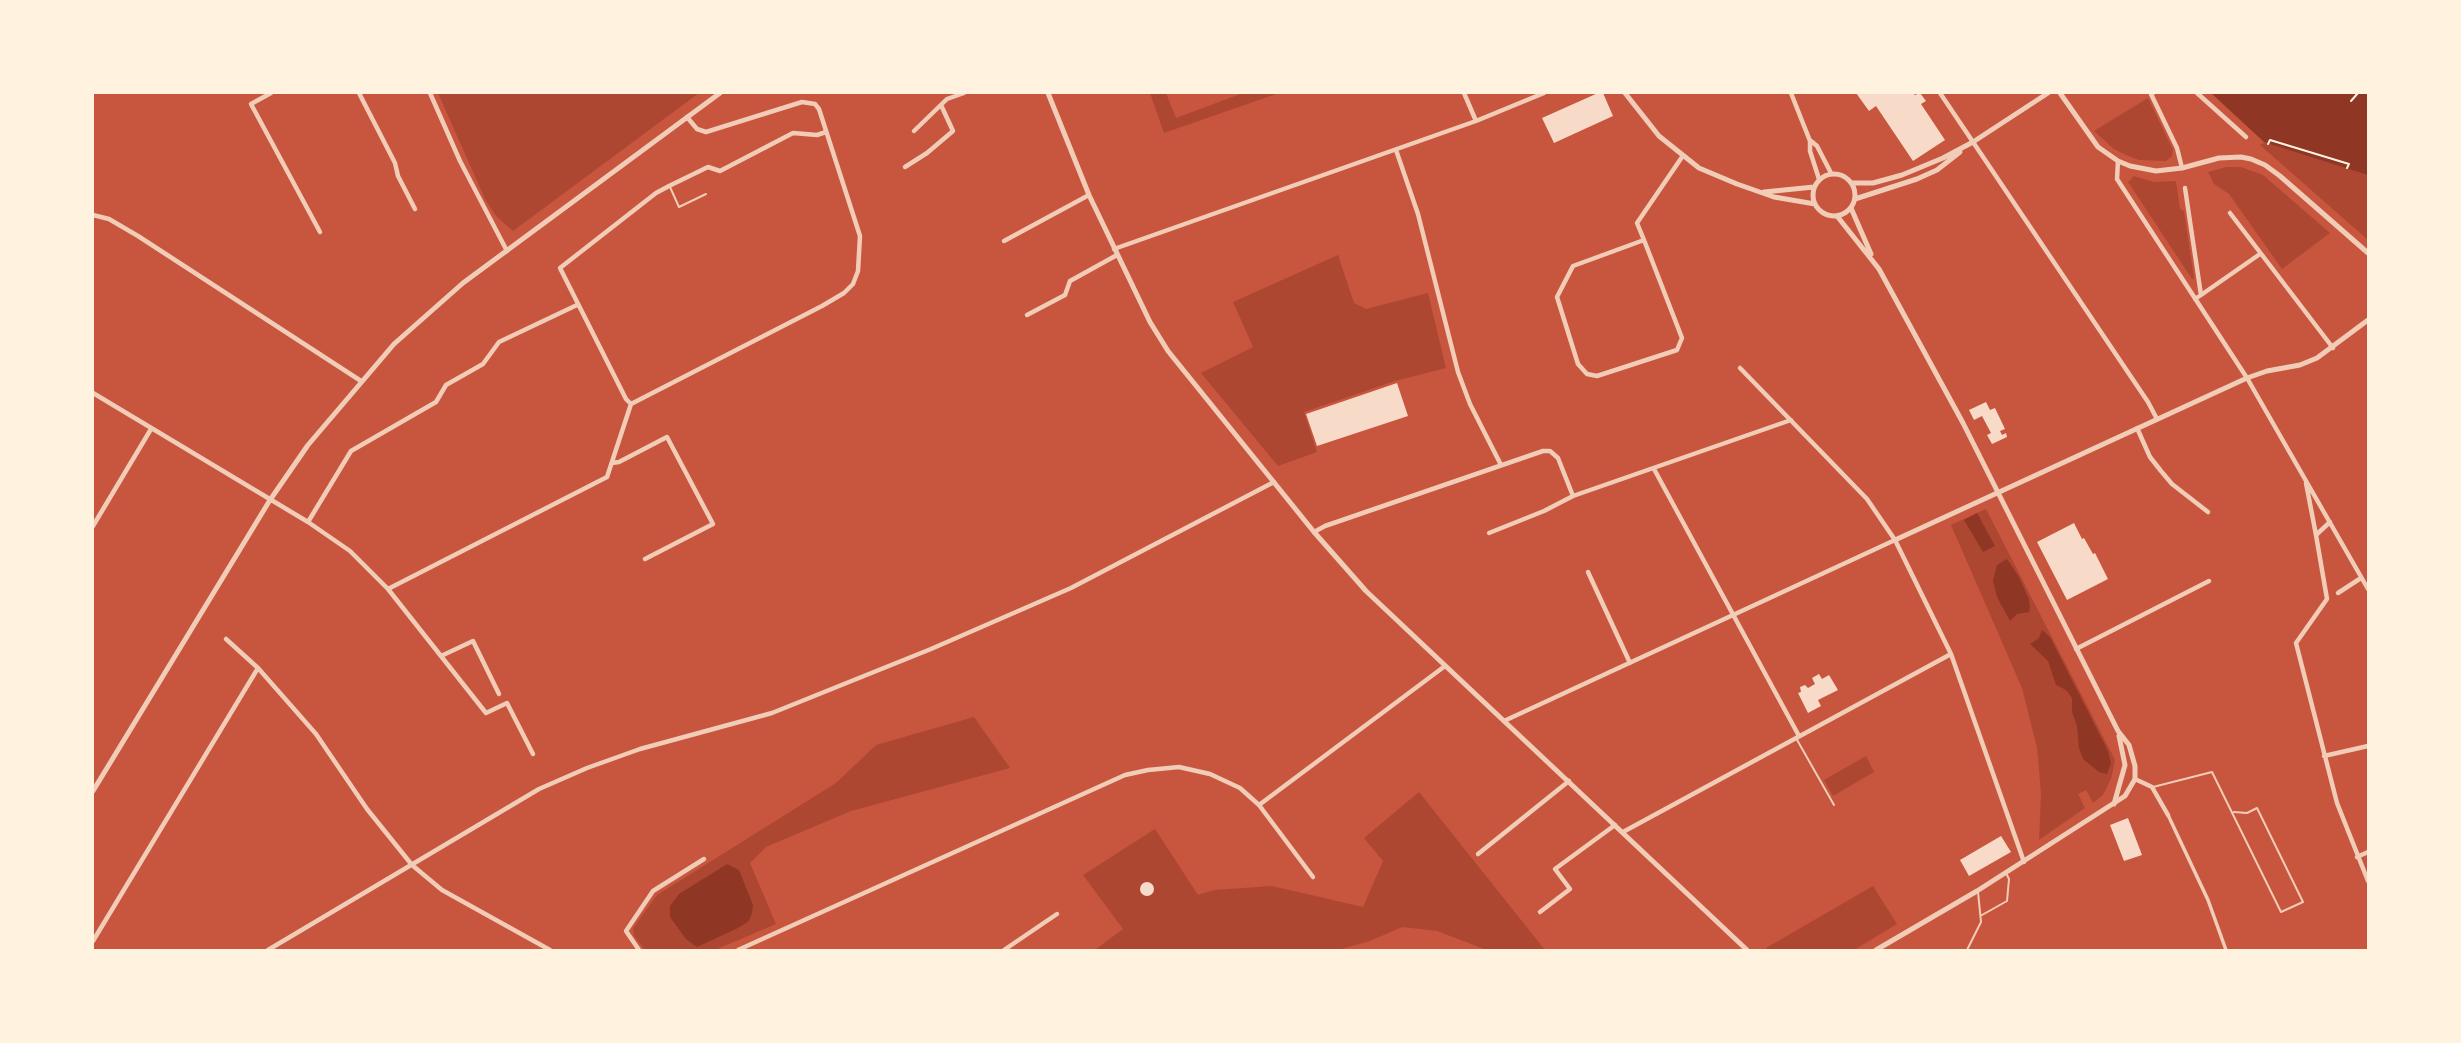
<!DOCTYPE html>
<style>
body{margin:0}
#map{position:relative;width:2461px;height:1043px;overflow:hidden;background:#c8553d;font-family:Mulish,sans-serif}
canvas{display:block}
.frame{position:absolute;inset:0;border:94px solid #fff3e0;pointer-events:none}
</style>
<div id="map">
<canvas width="2461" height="1043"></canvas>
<div class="frame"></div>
</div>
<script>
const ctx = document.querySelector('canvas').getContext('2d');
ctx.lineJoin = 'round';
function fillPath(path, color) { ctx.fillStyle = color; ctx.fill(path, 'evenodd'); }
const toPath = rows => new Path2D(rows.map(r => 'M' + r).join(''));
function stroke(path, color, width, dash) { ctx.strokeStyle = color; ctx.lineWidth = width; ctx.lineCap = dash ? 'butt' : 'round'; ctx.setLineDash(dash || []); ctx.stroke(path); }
fillPath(toPath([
 [438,93,699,93,513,231,497,217,486,201],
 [1150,93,1166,93,1176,118,1243,93,1279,93,1164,133],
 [2368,93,2368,240,2260,145],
 [2148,98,2173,150,2172,156,2166,161,2139,160,2126,155,2114,149,2094,131],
 [2226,167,2241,167,2263,175,2330,233,2282,269,2229,194,2214,184,2208,172],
 [2134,176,2154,182,2176,181,2180,209,2184,211,2194,278,2192,279,2128,182],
 [1338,255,1354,303,1366,309,1428,293,1446,368,1395,381,1304,412,1317,452,1278,466,1201,373,1253,347,1233,302],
 [1986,509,2115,760,2111,779,2103,795,2093,803,2086,790,2078,794,2085,808,2039,840,2041,795,2039,769,2037,748,2022,688,1951,525],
 [974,717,1010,768,851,811,766,847,750,863,776,924,715,950,645,950,634,936,633,928,657,895,836,783,876,745],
 [1866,756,1874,772,1833,796,1824,780],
 [1419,792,1545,950,1487,950,1437,931,1402,927,1370,941,1338,950,1095,950,1123,929,1083,875,1155,829,1198,895,1214,890,1272,886,1363,907,1383,861,1364,838],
 [1873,886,1897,924,1854,950,1768,950,1766,948]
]), '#ae4732');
fillPath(toPath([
 [2211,93,2368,93,2368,175,2264,142],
 [1977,513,1995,546,1983,552,1964,520],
 [2007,559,2019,577,2029,599,2030,608,2029,612,2017,614,2010,621,1997,597,1993,581,1997,565],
 [2042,630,2050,637,2108,751,2111,763,2107,774,2099,772,2083,759,2079,748,2077,726,2072,712,2072,698,2066,690,2056,685,2048,661,2030,644,2039,638],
 [727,864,739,870,753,905,752,913,749,921,738,928,697,947,686,939,670,917,670,906,679,894]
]), '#8f3625');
fillPath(toPath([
 [1598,93,1603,93,1613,116,1554,143,1542,118],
 [1856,93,1913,93,1915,95,1920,93,1926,101,1921,104,1945,140,1913,161,1876,106,1869,111],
 [1397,383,1408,416,1317,446,1306,414],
 [1986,402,1990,410,1995,408,2005,429,2000,431,2002,435,2006,433,2007,437,1992,444,1987,435,1991,433,1982,416,1974,420,1969,410],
 [2074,523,2082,539,2084,538,2093,554,2095,553,2108,579,2067,600,2037,542],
 [1819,674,1822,679,1829,675,1838,690,1818,700,1821,706,1808,713,1798,693,1801,692,1800,687,1805,685,1808,688,1815,684,1812,678],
 [2128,818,2142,855,2124,861,2110,825],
 [2001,836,2011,852,1969,876,1960,860],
 '1140 889a7 7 0 1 1 14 0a7 7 0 1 1-14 0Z'
]), '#f7dbc8');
stroke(toPath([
 [2351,101,2358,93],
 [2268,144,2270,140,2349,164,2347,168]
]), '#fff3e0', 2);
stroke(toPath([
 [670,187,679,207,706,194],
 [1796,738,1834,805],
 [2153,787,2212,772,2281,912,2303,902,2257,808,2247,813,2234,812],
 [1982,915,2007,901,2009,879,2006,873],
 [1967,950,1981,922,1978,892]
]), '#f1ccb7', 2);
stroke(toPath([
 [2168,815,2208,900,2226,950]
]), '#f1ccb7', 3.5);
stroke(toPath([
 [271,93,251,104,320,232],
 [359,93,395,163,398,176,415,209],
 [430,93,460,161,507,251],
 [1464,93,1476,121],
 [1791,93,1810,141,1810,151,1819,179],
 [1940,93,2148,402,2157,419],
 [2153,93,2151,94,2177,148,2182,168],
 [2197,93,2246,137],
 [914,131,947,99,964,93],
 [1811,141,1817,146,1831,173],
 [1396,150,1418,214,1458,372,1470,404,1501,465],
 [2118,161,2117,179,2247,378,2368,589],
 [905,167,927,153,953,131,941,105],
 [2185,188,2201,295,2195,299],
 [2230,213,2333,348],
 [93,215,109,219,138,236,361,381],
 [1644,240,1573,266,1557,297,1578,364,1587,374,1597,376,1677,350,1682,338,1644,240,1637,223,1682,157],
 [1004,241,1089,195],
 [1114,249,1476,121,1544,93],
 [2201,295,2260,254],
 [1027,315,1065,295,1070,281,1117,255],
 [1740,368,1867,499,1895,540,1951,654,2024,862],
 [93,393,308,522,350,551,388,589,486,713,507,703,533,754],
 [631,404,626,399,560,268,656,193,669,186,708,167,720,171,793,133,817,135,826,132],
 [2137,428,2150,457,2161,471,2172,484,2208,512],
 [612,463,619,462,667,437,713,524,645,559],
 [1654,469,1799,736],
 [2306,483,2316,535],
 [308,522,351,451,436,402,446,385,483,364,499,342,577,305],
 [2330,522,2316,535,2327,599,2296,643,2337,803,2368,881],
 [93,526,151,429],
 [1314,532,1325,526,1543,451,1550,451,1558,458,1573,496,1791,420],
 [1489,533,1544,511,1573,496],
 [1588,572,1630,663],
 [388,589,607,477,631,404,822,306,844,293,853,284,858,271,860,236,819,109,815,104,802,102,706,132,697,129,687,117],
 [2338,593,2361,578],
 [226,639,258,668,316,734,367,809,412,865,442,890,550,950],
 [2076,649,2209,581],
 [441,656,473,641,499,694],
 [1504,721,1895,540],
 [2324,756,2368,746],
 [2135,779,2152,787,2168,815],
 [1259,805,1445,666],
 [1623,832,1951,654],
 [1478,854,1569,781],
 [2357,857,2368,852],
 [1540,912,1570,889,1555,869,1615,825],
 [93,941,258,668],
 [268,950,539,789,587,768,640,749,772,713,931,649,1071,588,1274,482],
 [639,950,626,931,653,891,704,859],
 [738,950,1125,775,1148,770,1179,767,1210,774,1240,788,1259,805,1313,877],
 [1004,950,1057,914]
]), '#f1ccb7', 4.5);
stroke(toPath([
 [1048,93,1089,195,1150,322,1168,351,1314,532,1366,591,1747,950],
 [1625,93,1659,136,1699,168,1737,184,1774,197,1815,204],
 [2060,93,2098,147,2118,161,2130,166,2156,171,2182,168,2219,158,2241,157,2251,159,2265,165,2280,176,2368,253],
 '1813 195a21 21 0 1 1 42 0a21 21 0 1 1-42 0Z',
 [1852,183,1873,183,1902,175,1943,158,1973,142,2048,93],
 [1764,192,1814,187],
 [1855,199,1917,179,1937,170,1960,152],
 [1851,208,1871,254],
 [1837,216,1879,269,1963,423,2118,731,2129,745,2135,766,2135,779,2125,796,1977,891,1876,950],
 [1895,540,2247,378,2267,371,2300,365,2317,358,2368,320],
 [93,791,270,500,308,445,394,344,463,283,720,93],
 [2114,804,2125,765,2119,736]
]), '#f1ccb7', 5);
</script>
